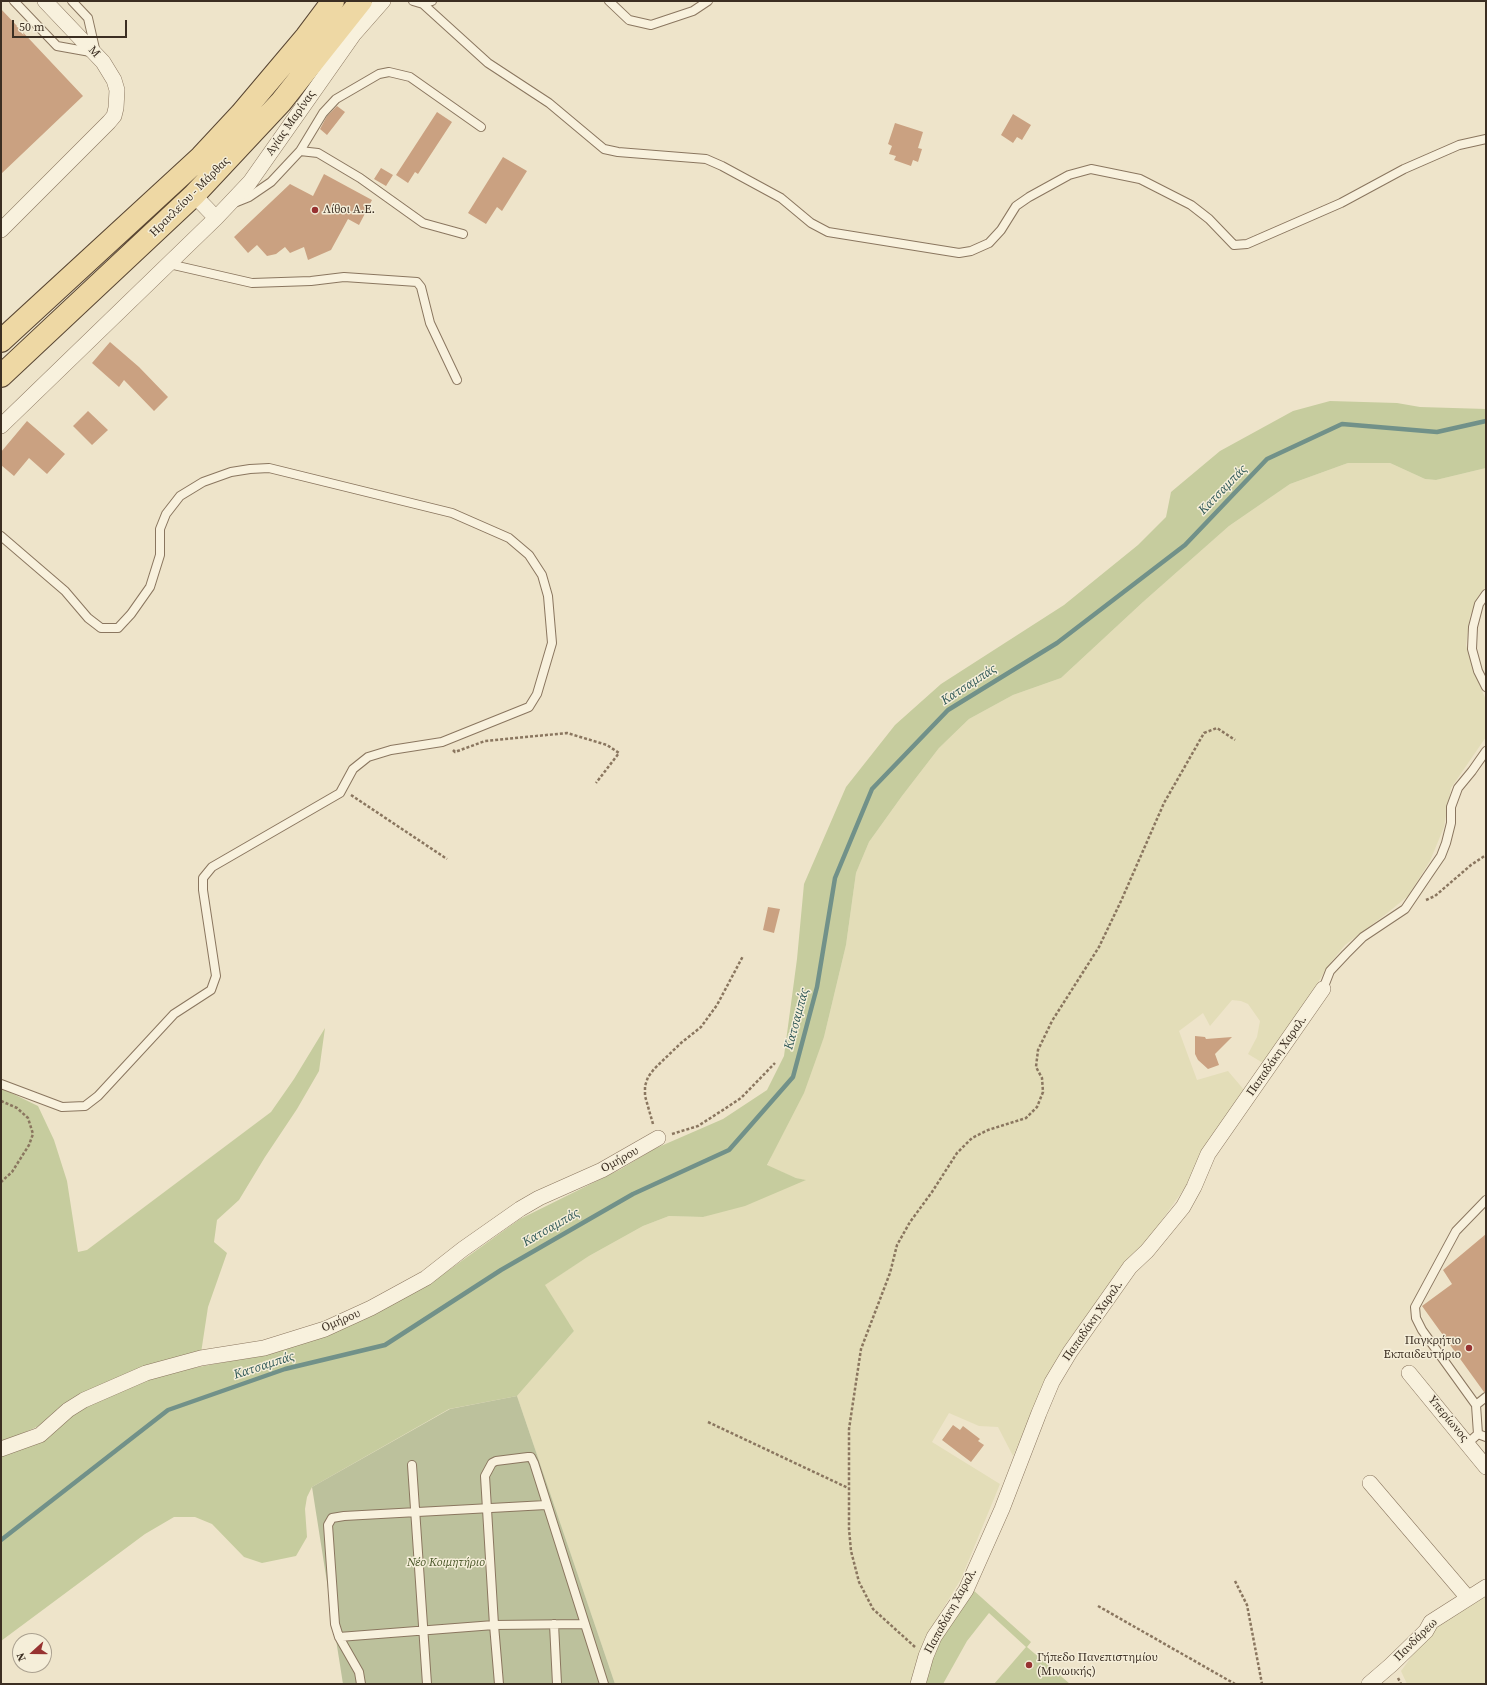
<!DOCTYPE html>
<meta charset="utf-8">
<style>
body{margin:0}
#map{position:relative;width:1487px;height:1685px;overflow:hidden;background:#eee4ca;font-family:"Source Serif 4",serif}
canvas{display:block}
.frame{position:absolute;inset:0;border:2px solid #3b2e22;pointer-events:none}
.north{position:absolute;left:12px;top:1633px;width:40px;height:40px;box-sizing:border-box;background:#f5eed9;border:1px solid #aba190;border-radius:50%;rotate:249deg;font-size:11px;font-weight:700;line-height:16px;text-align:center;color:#3b2e22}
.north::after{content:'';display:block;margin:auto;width:14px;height:18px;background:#973231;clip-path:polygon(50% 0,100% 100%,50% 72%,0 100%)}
.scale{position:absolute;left:12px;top:20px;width:115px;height:18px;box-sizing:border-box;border:2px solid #3b2e22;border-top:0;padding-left:5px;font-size:12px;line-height:14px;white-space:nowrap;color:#3b2e22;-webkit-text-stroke:3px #f5eed9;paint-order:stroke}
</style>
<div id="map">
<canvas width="1487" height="1685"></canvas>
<div class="frame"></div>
<div class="north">N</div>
<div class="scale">50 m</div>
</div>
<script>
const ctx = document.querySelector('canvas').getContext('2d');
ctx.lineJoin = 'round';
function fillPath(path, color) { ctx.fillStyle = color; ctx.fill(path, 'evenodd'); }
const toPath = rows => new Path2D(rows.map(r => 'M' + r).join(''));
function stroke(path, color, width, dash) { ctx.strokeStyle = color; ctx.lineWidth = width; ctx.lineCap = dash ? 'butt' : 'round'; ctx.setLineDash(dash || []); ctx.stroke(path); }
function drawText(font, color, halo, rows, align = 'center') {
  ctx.font = font + ' "Source Serif 4",serif'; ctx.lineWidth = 3; ctx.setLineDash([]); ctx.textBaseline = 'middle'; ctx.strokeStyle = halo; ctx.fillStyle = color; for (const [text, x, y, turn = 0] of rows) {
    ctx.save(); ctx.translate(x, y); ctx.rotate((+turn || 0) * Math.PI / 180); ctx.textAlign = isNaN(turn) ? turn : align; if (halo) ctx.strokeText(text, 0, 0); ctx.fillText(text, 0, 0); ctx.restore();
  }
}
fillPath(toPath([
 [1348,463,1390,463,1425,479,1436,480,1486,468,1486,587,1479,595,1470,616,1466,645,1474,672,1486,700,1486,737,1451,788,1444,827,1430,861,1408,896,1386,914,1345,945,1328,966,1303,1007,1263,1063,1248,1054,1257,1037,1260,1021,1248,1004,1241,1001,1232,1000,1210,1026,1203,1013,1179,1031,1197,1080,1228,1071,1245,1091,1189,1182,1045,1384,1013,1456,998,1427,979,1426,949,1413,932,1442,1000,1484,961,1579,924,1640,912,1684,615,1684,517,1396,574,1331,544,1285,589,1256,643,1226,669,1216,703,1217,805,1180,796,1178,767,1166,824,1037,846,945,856,873,869,842,902,796,939,748,969,719,1013,695,1061,678,1143,602,1229,526,1290,484],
 [1486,1596,1486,1684,1407,1684,1401,1671,1426,1637,1446,1621]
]), '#e3ddb8');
fillPath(toPath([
 [1330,401,1397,403,1420,407,1486,409,1486,468,1436,480,1425,479,1390,463,1348,463,1290,484,1229,526,1143,602,1061,678,1013,695,969,719,939,748,902,796,869,842,856,873,846,945,824,1037,804,1093,767,1165,796,1178,806,1180,745,1206,703,1217,669,1216,643,1226,589,1256,545,1285,574,1331,517,1396,449,1409,312,1487,307,1497,305,1509,307,1537,296,1556,262,1563,244,1557,212,1524,195,1517,174,1517,145,1534,1,1641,1,1455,98,1401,139,1382,172,1372,236,1360,397,1302,449,1270,520,1219,621,1169,654,1149,723,1119,767,1090,784,1056,797,959,804,884,846,787,895,725,941,684,1064,605,1138,545,1166,517,1171,492,1220,451,1293,411],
 [325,1028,319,1071,297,1109,265,1157,239,1200,217,1220,214,1242,227,1253,208,1307,201,1353,1,1443,1,1088,38,1106,54,1140,67,1181,78,1252,87,1250,271,1112,294,1079],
 [972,1589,1031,1642,1027,1647,1070,1684,994,1684,1026,1647,989,1613,967,1641,943,1684,923,1684,938,1638]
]), '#c6cc9e');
fillPath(toPath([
 [517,1396,615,1684,343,1684,312,1487,450,1409]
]), '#bcc19c');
stroke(toPath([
 [1,1540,168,1410,285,1369,385,1345,501,1270,633,1194,729,1150,793,1077,817,987,835,878,872,789,948,710,1057,643,1185,545,1267,459,1342,424,1437,432,1486,421]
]), '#719189', 4.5);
fillPath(toPath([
 [1,9,83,96,1,174],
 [337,106,345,112,327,135,320,129,327,116],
 [437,112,452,122,418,174,415,172,408,183,396,175],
 [1013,114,1031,125,1022,140,1017,137,1013,143,1001,135],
 [895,123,923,132,918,148,922,149,918,162,913,160,911,166,894,160,896,156,889,154,892,146,888,144],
 [503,157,527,171,502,211,497,207,486,224,468,213],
 [381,168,393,175,386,186,374,179],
 [324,174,372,200,359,225,348,219,331,250,308,260,304,247,290,253,285,247,276,254,267,256,257,245,248,253,234,237,290,184,313,196],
 [110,342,139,367,168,397,154,411,124,380,119,387,92,363],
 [88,411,108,430,92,445,73,426],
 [27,421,65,454,47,474,29,458,14,476,1,465,1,452],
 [768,907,780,909,774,933,763,930],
 [1195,1036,1205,1037,1206,1039,1232,1037,1215,1054,1219,1065,1208,1069,1198,1060,1195,1054],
 [1486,1234,1486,1392,1484,1392,1422,1306,1452,1284,1443,1270],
 [953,1425,960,1430,963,1426,980,1439,978,1441,984,1445,971,1462,942,1440]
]), '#caa181');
const lane = toPath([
 [14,1,57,46,96,53,88,18,72,1],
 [413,1,423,4,488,63,549,103,604,149,618,152,706,159,722,166,781,198,811,223,828,232,959,253,971,251,989,243,1001,230,1016,206,1029,197,1069,175,1091,169,1140,179,1191,205,1209,219,1234,245,1247,244,1341,203,1404,169,1459,145,1486,139],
 [609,1,629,20,651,25,693,11,708,1],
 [423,4,432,1],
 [300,151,323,113,336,99,379,74,389,72,410,77,481,127],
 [234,203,249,197,271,182,300,151,318,153,360,178,423,223,463,234],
 [169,264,252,283,311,281,344,277,417,282,421,287,430,323,457,380],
 [1,536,65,591,88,618,101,628,118,628,131,614,150,587,160,555,160,529,166,514,180,496,203,482,231,472,250,469,269,468,452,513,509,538,529,555,542,575,548,596,552,643,537,694,529,707,442,742,391,750,368,757,353,769,340,793,212,867,203,878,203,890,216,976,211,990,174,1014,98,1096,85,1106,62,1107,1,1084],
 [1486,594,1479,604,1473,627,1472,649,1478,671,1486,687],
 [1323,989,1330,971,1346,954,1363,937,1405,909,1428,875,1441,856,1446,843,1451,823,1451,807,1458,788,1472,771,1486,751],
 [1476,1405,1486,1397],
 [1478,1434,1486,1437],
 [1468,1443,1478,1434,1476,1405,1422,1330,1416,1318,1415,1307,1456,1231,1486,1200],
 [412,1465,427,1684],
 [554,1624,557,1684],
 [339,1637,494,1625,585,1624],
 [361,1684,359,1672,339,1637,335,1624,328,1525,332,1518,344,1516,546,1505],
 [499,1684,494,1625,485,1476,492,1463,496,1461,528,1457,531,1457,534,1463,604,1684]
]);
const street = toPath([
 [194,195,216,218,250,182,354,34,383,1],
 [1,230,109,122,114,116,116,108,117,90,114,80,103,62,45,1],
 [1,426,216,218],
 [1409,1373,1486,1467],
 [1,1449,40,1435,68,1410,84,1400,146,1373,201,1358,264,1348,325,1329,371,1308,426,1278,463,1249,520,1209,539,1198,602,1170,658,1138],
 [1370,1483,1468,1598],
 [918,1684,926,1656,934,1637,966,1590,1002,1509,1039,1413,1052,1382,1070,1352,1130,1267,1147,1251,1183,1207,1194,1187,1208,1154,1323,989],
 [1369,1684,1391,1665,1426,1631,1431,1622,1486,1587]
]);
const primary = toPath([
 [1,341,201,157,241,114,306,37,333,1],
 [1,376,194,195,281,102,361,1]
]);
stroke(lane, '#8a765f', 10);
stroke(street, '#8a765f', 16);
stroke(primary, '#584532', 24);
stroke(toPath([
 [453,750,455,752,485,741,567,733,607,745,619,753,596,783],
 [351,795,447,859],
 [1426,900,1435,896,1471,865,1486,855],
 [1,1101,17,1108,28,1118,33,1134,29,1145,12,1172,1,1182],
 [653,1124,645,1096,645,1086,648,1077,654,1069,681,1043,701,1027,717,1005,743,956],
 [672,1134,698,1126,726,1108,741,1098,775,1063],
 [708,1422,848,1488],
 [1235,1581,1247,1605,1262,1684],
 [1098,1606,1235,1684],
 [915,1647,873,1609,859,1582,851,1551,849,1529,849,1429,861,1349,890,1273,897,1245,910,1222,932,1192,957,1153,972,1138,988,1130,1026,1118,1037,1107,1043,1092,1042,1078,1036,1067,1038,1050,1052,1021,1099,947,1121,901,1164,803,1204,733,1217,728,1235,740],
 [1398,1678,1401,1684]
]), '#8a765f', 2.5, [3, 2]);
stroke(lane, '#f8f1dd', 8);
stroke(street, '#f8f1dd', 15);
stroke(primary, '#eed8a4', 22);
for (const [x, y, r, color] of [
 [315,210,4,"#973231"],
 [1469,1348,4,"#973231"],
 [1029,1665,4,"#973231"]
]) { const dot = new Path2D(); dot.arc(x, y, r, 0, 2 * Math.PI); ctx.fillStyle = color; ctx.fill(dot); stroke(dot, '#f5eed9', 1.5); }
drawText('12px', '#3b2e22', '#f5eed9', [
 ["Μ",94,52,47],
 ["Αγίας Μαρίνας",291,123,-55],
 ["Ηρακλείου - Μάρθας",190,197,-45],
 ["Παπαδάκη Χαραλ.",1277,1056,-55],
 ["Ομήρου",620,1160,-29],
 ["Ομήρου",341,1321,-23],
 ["Παπαδάκη Χαραλ.",1093,1321,-55],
 ["Υπερίωνος",1448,1419,50],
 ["Παπαδάκη Χαραλ.",951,1611,-61],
 ["Πανδάρεω",1416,1640,-45]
]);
drawText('12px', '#3b2e22', '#f5eed9', [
 ["Λίθοι Α.Ε.",323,210],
 ["Παγκρήτιο",1461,1341,"right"],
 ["Εκπαιδευτήριο",1461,1355,"right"],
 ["Γήπεδο Πανεπιστημίου",1037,1658],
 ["(Μινωικής)",1037,1672]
], 'left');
drawText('italic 12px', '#4a5729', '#f5eed9', [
 ["Νέο Κοιμητήριο",446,1563]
]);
drawText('italic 13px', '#325a58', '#f5eed9', [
 ["Κατσαμπάς",1223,490,-46],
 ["Κατσαμπάς",969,685,-33],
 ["Κατσαμπάς",797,1019,-75],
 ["Κατσαμπάς",551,1228,-30],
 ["Κατσαμπάς",264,1366,-18]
]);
</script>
